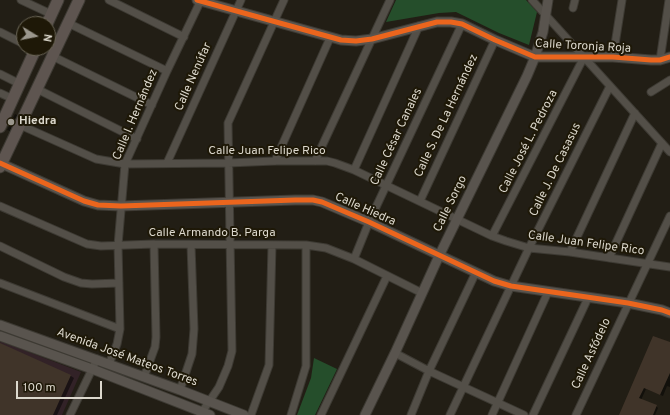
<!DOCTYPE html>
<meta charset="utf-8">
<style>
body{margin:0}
#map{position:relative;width:670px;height:415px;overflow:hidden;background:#221e15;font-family:Overpass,sans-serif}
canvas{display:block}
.north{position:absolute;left:16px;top:16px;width:40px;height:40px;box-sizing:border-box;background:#1e1807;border:1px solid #6a6556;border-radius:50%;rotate:100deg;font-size:11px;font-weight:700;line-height:16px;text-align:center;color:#dcd8cd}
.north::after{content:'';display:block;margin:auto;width:14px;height:18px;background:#9b978d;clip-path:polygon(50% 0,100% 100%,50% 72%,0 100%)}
.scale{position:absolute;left:16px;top:381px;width:86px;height:18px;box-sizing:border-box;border:2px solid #dcd8cd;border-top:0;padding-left:5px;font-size:12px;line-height:14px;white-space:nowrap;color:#dcd8cd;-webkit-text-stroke:3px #1e1807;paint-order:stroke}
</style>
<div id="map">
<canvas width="670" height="415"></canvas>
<div class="north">N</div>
<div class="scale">100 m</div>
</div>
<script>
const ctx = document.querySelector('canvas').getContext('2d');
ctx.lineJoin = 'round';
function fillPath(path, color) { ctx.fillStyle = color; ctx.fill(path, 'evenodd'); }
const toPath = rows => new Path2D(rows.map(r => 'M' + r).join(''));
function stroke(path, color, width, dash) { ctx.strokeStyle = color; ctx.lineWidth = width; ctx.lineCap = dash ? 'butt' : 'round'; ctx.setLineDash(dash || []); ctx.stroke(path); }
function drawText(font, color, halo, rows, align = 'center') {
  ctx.font = font + ' Overpass,sans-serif'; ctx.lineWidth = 4; ctx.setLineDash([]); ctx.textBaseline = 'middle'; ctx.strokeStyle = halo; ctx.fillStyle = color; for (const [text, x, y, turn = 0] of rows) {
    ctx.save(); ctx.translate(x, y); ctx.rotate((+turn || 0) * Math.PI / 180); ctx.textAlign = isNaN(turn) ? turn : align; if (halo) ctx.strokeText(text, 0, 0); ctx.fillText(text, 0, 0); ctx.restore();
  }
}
fillPath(toPath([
 [0,341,81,372,62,415,0,415]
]), '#322227');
fillPath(toPath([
 [396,0,526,0,537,12,529,45,499,33,456,12,439,13,386,22],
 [314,358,337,369,315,415,297,415,311,378]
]), '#254e2b');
fillPath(toPath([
 [15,114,17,115,10,131,7,130],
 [670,343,670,387,667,386,663,396,646,389,641,400,656,406,658,408,655,415,620,415],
 [0,344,71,376,74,378,57,415,0,415]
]), '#0007');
fillPath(toPath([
 [653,336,670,342,670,373,660,395,644,388,639,398,657,405,653,415,619,415],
 [0,343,71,375,53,415,0,415]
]), '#403429');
const street = toPath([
 [21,0,51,14],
 [109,0,184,37],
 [532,0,670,152],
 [573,8,575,0],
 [68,23,167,71],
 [0,32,24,44],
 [52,56,152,105],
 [613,57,622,0],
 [660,60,669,0],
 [0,74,20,84],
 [37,89,137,139],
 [651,92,670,80],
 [0,93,13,99],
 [20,125,96,159,125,164,228,163,275,161,327,161,335,163,354,170,492,236,506,241,529,248,570,252,670,267],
 [275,161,330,38],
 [315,161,390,0],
 [167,163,241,0],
 [354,170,419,26],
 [420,201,495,40],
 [0,206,87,244,101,246,154,244,306,245,326,248,354,259,422,293],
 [492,236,584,57],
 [0,246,64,277,81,283,92,284,119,283],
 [570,252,635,113],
 [609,258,662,143],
 [354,259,369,222,462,24],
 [0,283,120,329],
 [395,353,429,371,524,415],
 [109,364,117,344,120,329,118,245,125,164,167,71,201,0],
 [144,377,155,347,156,337,154,244],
 [180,390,192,354,194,329,191,245],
 [70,415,97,359],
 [200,415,219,387,228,366,232,351,228,123,284,0],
 [251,415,269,365,272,245],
 [291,415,306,366,306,245],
 [321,415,387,276],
 [411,415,429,371,476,272],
 [450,415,529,248,610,86],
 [492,415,548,292],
 [533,415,588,298],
 [576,415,670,216]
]);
const secondary = toPath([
 [197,0,341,40,356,41,372,39,437,22,451,22,462,24,495,40,535,57,613,57,651,60,660,60,670,57],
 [0,163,84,201,98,205,121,206,295,200,313,200,322,202,369,222,494,281,511,286,628,303,662,310,670,313],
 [0,325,180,390,244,415],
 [0,336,92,369,210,415],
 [365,415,395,353,439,256,527,76,535,57,543,32,548,0]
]);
const primary = toPath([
 [47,24,58,0],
 [0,127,36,48],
 [0,167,79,0]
]);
stroke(street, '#3d3a33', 9);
stroke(secondary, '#3d3a33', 11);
stroke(primary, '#3d3a33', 13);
stroke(street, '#534f48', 7);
stroke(secondary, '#59544e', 9);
stroke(primary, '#5e5550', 11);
stroke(toPath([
 [197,0,341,40,356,41,372,39,437,22,451,22,462,24,495,40,535,57,613,57,651,60,660,60,670,57],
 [0,163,84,201,98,205,121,206,295,200,313,200,322,202,369,222,494,281,511,286,628,303,662,310,670,313]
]), '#eb651d', 5);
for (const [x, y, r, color] of [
 [11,122,4,"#9b978d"]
]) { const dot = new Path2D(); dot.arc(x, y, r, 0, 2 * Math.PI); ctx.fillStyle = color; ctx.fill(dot); stroke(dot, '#1e1807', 1.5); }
drawText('12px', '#dcd8cd', '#1e1807', [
 ["Calle Toronja Roja",583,47,3],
 ["Calle Nenúfar",194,77,-66],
 ["Calle I. Hernández",136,115,-67],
 ["Calle S. De La Hernández",447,116,-65],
 ["Calle César Canales",397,137,-65],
 ["Calle José L. Pedroza",529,142,-63],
 ["Calle Juan Felipe Rico",267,152],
 ["Calle J. De Casasus",556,170,-64],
 ["Calle Sorgo",451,204,-64],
 ["Calle Hiedra",365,210,24],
 ["Calle Armando B. Parga",212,234],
 ["Calle Juan Felipe Rico",586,244,8],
 ["Calle Asfódelo",592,354,-65],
 ["Avenida José Mateos Torres",127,358,20]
]);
drawText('bold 12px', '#dcd8cd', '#1e1807', [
 ["Hiedra",19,122]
], 'left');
</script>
